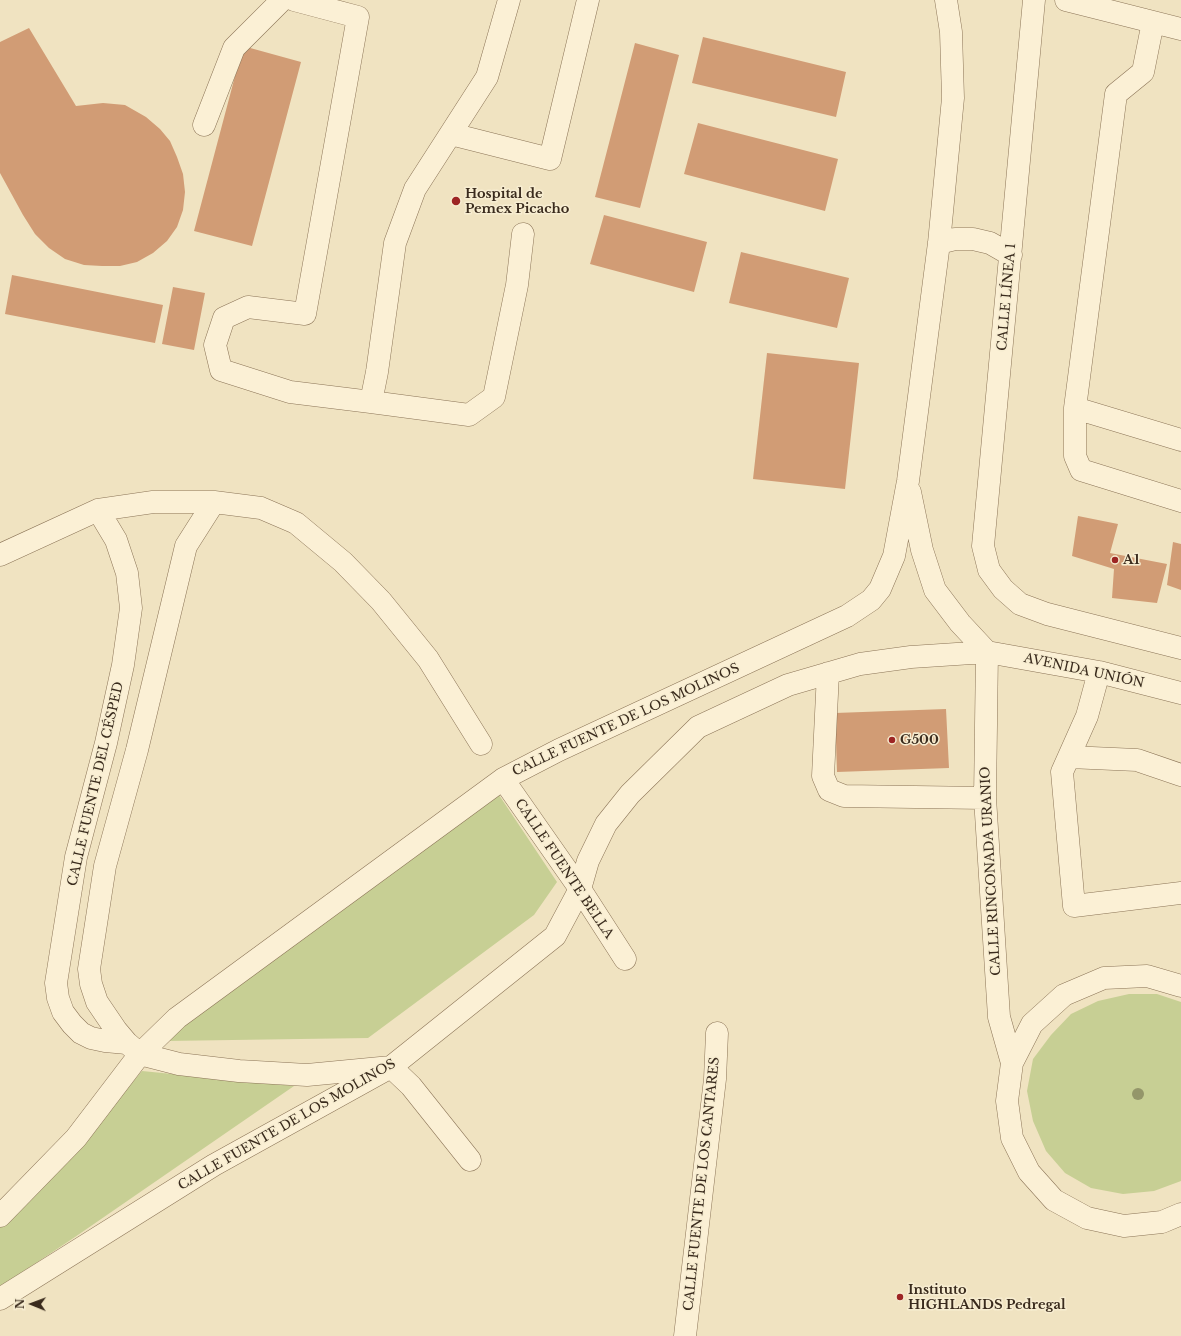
<!DOCTYPE html>
<meta charset="utf-8">
<style>
body{margin:0}
#map{position:relative;width:1181px;height:1336px;overflow:hidden;background:#f0e3c1;font-family:"Libre Baskerville",serif}
canvas{display:block}
.north{position:absolute;left:12px;top:1284px;width:40px;height:40px;-webkit-text-stroke:3px #f7edd1;paint-order:stroke;rotate:271deg;font-size:11px;font-weight:700;line-height:16px;text-align:center;color:#3a2b1d}
.north::after{content:'';display:block;margin:auto;width:14px;height:18px;background:#3a2b1d;clip-path:polygon(50% 0,100% 100%,50% 72%,0 100%)}
</style>
<div id="map">
<canvas width="1181" height="1336"></canvas>
<div class="north">N</div>
</div>
<script>
const ctx = document.querySelector('canvas').getContext('2d');
ctx.lineJoin = 'round';
function fillPath(path, color) { ctx.fillStyle = color; ctx.fill(path, 'evenodd'); }
const toPath = rows => new Path2D(rows.map(r => 'M' + r).join(''));
function stroke(path, color, width, dash) { ctx.strokeStyle = color; ctx.lineWidth = width; ctx.lineCap = dash ? 'butt' : 'round'; ctx.setLineDash(dash || []); ctx.stroke(path); }
function drawText(font, color, halo, rows, align = 'center') {
  ctx.font = font + ' "Libre Baskerville",serif'; ctx.lineWidth = 3; ctx.setLineDash([]); ctx.textBaseline = 'middle'; ctx.strokeStyle = halo; ctx.fillStyle = color; for (const [text, x, y, turn = 0] of rows) {
    ctx.save(); ctx.translate(x, y); ctx.rotate((+turn || 0) * Math.PI / 180); ctx.textAlign = isNaN(turn) ? turn : align; if (halo) ctx.strokeText(text, 0, 0); ctx.fillText(text, 0, 0); ctx.restore();
  }
}
fillPath(toPath([
 [493,786,557,882,534,915,368,1038,165,1041],
 [1129,994,1157,994,1181,1002,1181,1181,1154,1191,1123,1194,1091,1188,1065,1173,1046,1151,1033,1121,1027,1091,1033,1059,1051,1035,1071,1014,1098,1001],
 [142,1071,294,1086,75,1237,0,1287,0,1226,80,1145]
]), '#c7cf94');
fillPath(toPath([
 [29,28,76,106,103,103,125,105,146,117,160,129,170,141,177,157,183,174,185,192,183,210,177,227,167,241,153,253,137,262,120,266,102,266,84,265,65,259,49,248,35,234,23,215,0,173,0,42],
 [703,37,846,72,836,117,692,83],
 [635,43,679,55,640,208,595,197],
 [243,46,301,62,252,246,194,231],
 [698,123,838,159,825,211,684,174],
 [604,215,707,242,694,292,590,264],
 [741,252,849,278,837,328,729,303],
 [12,275,163,305,155,343,5,314],
 [173,287,205,293,194,350,162,344],
 [767,353,859,363,845,489,753,479],
 [1078,516,1118,524,1110,553,1167,564,1157,603,1112,598,1114,569,1072,556],
 [1173,542,1181,544,1181,590,1167,585],
 [946,709,949,768,837,772,835,713]
]), '#d19c75');
const minor = toPath([
 [294,0,358,17,305,314,248,307,224,318,215,345,221,370,290,392,371,402],
 [509,0,487,77,415,189,395,243,377,372,371,402,469,415,494,397,517,285,523,234],
 [1034,0,983,546,989,570,1003,589,1020,604,1047,614,1181,648],
 [1066,0,1181,29],
 [1153,22,1143,72,1116,94,1075,408,1075,456,1081,470,1181,501],
 [204,125,234,48,282,0],
 [451,134,550,159,588,0],
 [939,243,955,239,973,239,990,243,1011,255],
 [1075,408,1181,440],
 [910,492,922,550,935,590,960,623,987,652],
 [214,502,186,546,137,750,105,866,89,969,91,984,97,1002,116,1030,127,1043,140,1054,179,1064,239,1071,307,1075,391,1067,411,1086,470,1160],
 [98,510,116,540,127,573,131,608,123,665,106,743,76,857,56,983,58,998,63,1012,72,1024,81,1033,91,1038,105,1041,127,1043],
 [0,555,98,510,153,502,214,502,261,508,296,523,343,562,381,601,428,659,481,744],
 [987,652,985,798,999,1017,1012,1063],
 [1099,672,1087,716,1062,772,1074,906,1181,893],
 [828,673,823,776,829,790,844,796,985,798],
 [1069,757,1137,760,1181,775],
 [503,779,580,889,625,959],
 [1181,986,1147,976,1104,978,1064,995,1032,1024,1012,1063,1007,1101,1012,1138,1029,1172,1054,1200,1087,1218,1124,1226,1162,1222,1181,1214],
 [0,1216,76,1138,140,1054,177,1018,503,779,559,750,847,616,871,600,880,589,894,556,908,481,939,243,953,98,951,32,946,0],
 [0,1299,214,1165,391,1067,555,936,580,889,588,861,606,824,630,794,698,727,788,685,860,664,911,657,987,652,1099,672,1181,693],
 [685,1336,715,1079,717,1033]
]);
stroke(minor, '#8b7457', 23);
stroke(minor, '#fbf0d5', 22);
ctx.fillStyle = '#94966a';
for (const [x, y] of [
 [1138,1094]
]) { ctx.beginPath(); ctx.arc(x, y, 6, 0, 2 * Math.PI); ctx.fill(); }
for (const [x, y, r, color] of [
 [456,201,5,"#9d2524"],
 [1115,560,4,"#9d2524"],
 [892,740,4,"#9d2524"],
 [900,1297,4,"#9d2524"]
]) { const dot = new Path2D(); dot.arc(x, y, r, 0, 2 * Math.PI); ctx.fillStyle = color; ctx.fill(dot); stroke(dot, '#f7edd1', 1.5); }
drawText('bold 13px', '#3a2b1d', '#f7edd1', [
 ["Hospital de",465,194],
 ["Pemex Picacho",465,209],
 ["A1",1123,560],
 ["G500",900,740],
 ["Instituto",908,1290],
 ["HIGHLANDS Pedregal",908,1305]
], 'left');
drawText('13px', '#3a2b1d', '#f7edd1', [
 ["CALLE LÍNEA 1",1007,297,-85],
 ["AVENIDA UNIÓN",1084,671,12],
 ["CALLE FUENTE DE LOS MOLINOS",626,720,-25],
 ["CALLE FUENTE DEL CÉSPED",96,784,-77],
 ["CALLE FUENTE BELLA",564,869,56],
 ["CALLE RINCONADA URANIO",991,871,-93],
 ["CALLE FUENTE DE LOS MOLINOS",287,1125,-30],
 ["CALLE FUENTE DE LOS CANTARES",702,1184,-84]
]);
</script>
